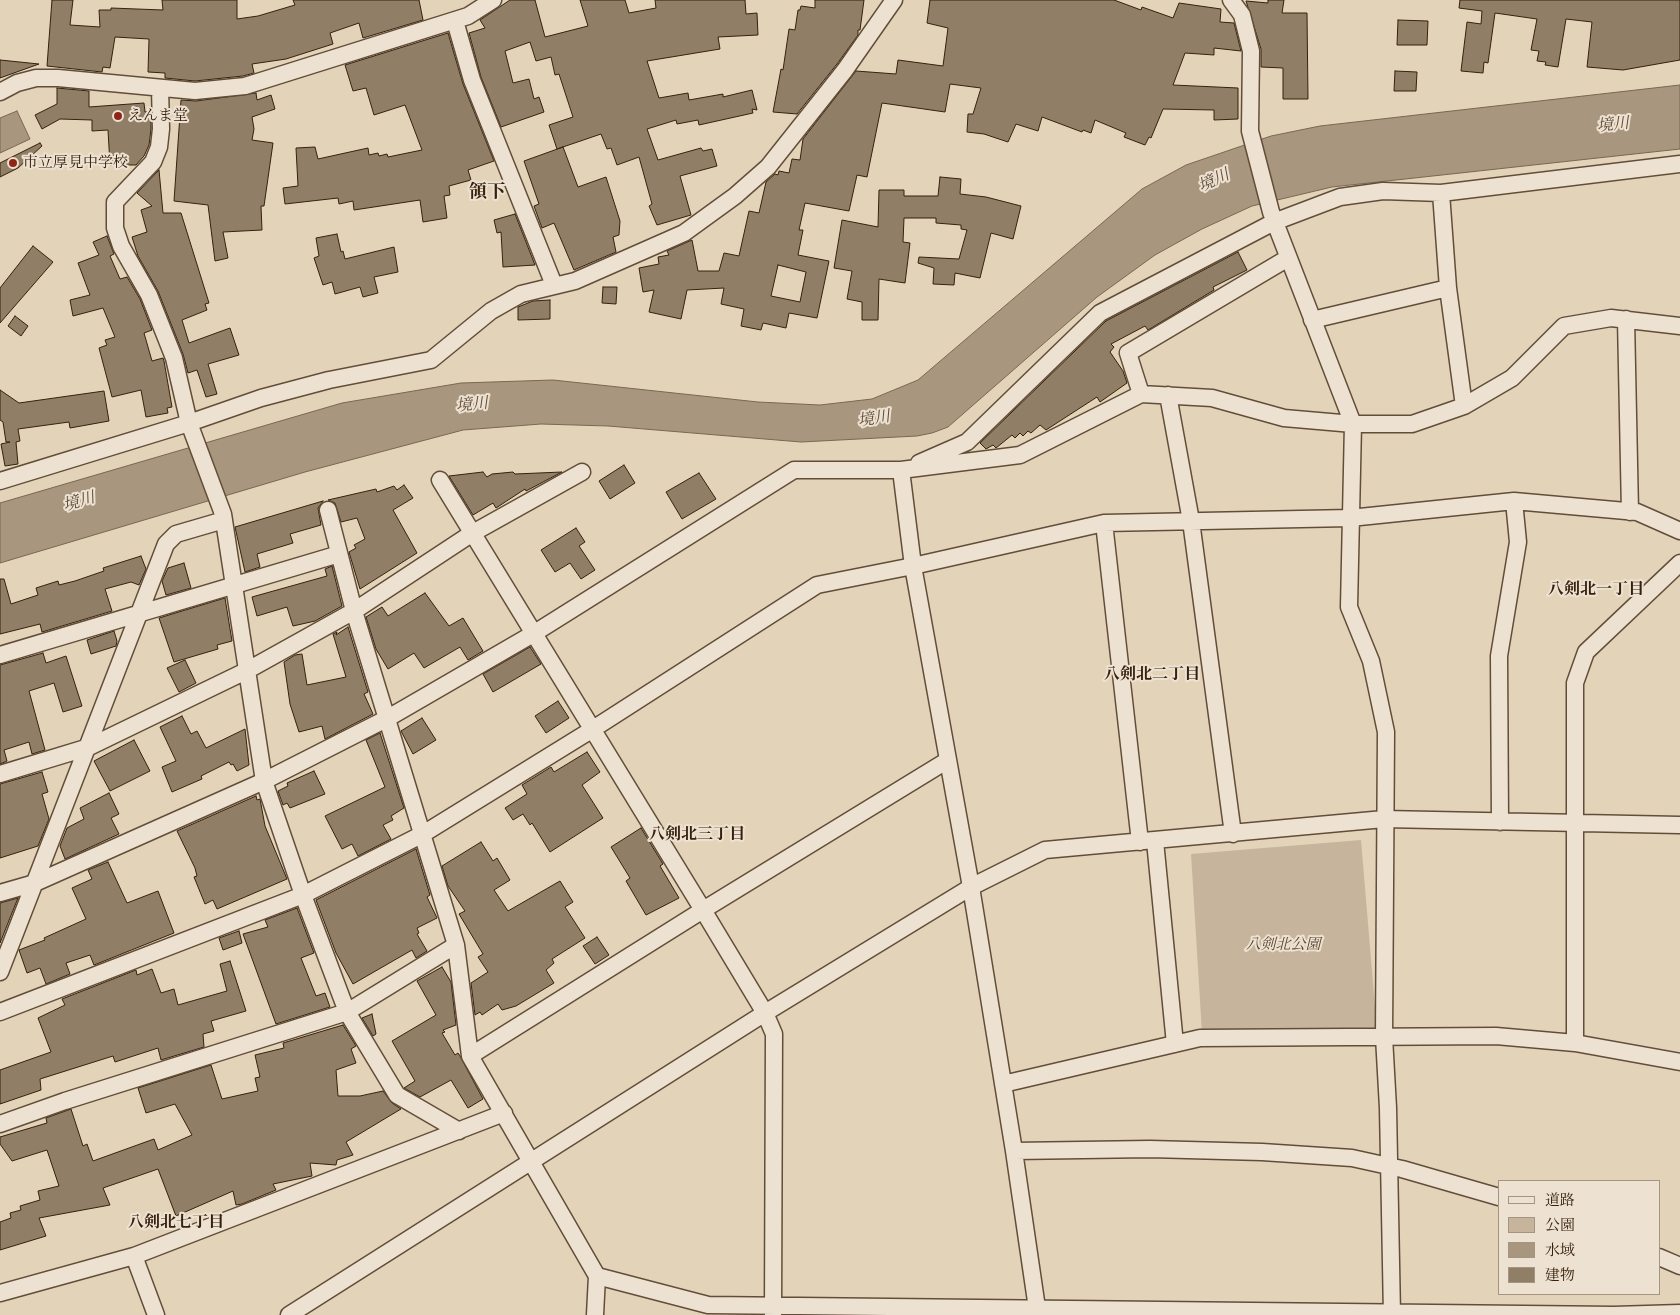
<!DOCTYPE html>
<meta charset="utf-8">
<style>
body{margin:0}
#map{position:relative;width:1680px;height:1315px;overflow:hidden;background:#e3d3b9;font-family:"Old Standard TT","Noto Serif JP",serif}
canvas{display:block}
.legend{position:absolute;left:1498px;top:1180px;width:162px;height:115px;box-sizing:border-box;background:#ede2d2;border:1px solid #a49583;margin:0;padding:6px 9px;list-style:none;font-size:15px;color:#37210d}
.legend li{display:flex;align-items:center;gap:10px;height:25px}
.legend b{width:25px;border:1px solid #a49583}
</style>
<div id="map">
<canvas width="1680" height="1315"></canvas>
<ul class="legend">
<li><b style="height:6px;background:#ede2d2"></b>道路</li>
<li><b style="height:14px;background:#c6b59c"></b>公園</li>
<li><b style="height:14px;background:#a9967f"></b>水域</li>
<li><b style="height:14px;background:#907e66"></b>建物</li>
</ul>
</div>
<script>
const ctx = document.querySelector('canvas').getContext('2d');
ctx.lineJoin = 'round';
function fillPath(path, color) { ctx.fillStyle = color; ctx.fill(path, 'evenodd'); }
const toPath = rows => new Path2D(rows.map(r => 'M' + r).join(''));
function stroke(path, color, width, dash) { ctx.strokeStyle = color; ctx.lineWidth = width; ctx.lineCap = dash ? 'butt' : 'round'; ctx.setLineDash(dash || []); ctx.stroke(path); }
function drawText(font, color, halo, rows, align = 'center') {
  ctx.font = font + ' "Old Standard TT","Noto Serif JP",serif'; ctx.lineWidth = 4; ctx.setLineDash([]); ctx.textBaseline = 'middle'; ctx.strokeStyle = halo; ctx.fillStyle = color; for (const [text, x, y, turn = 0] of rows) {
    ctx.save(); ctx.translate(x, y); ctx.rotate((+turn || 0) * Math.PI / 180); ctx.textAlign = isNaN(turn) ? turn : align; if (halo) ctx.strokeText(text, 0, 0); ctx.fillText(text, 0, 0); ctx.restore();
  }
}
fillPath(toPath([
 [1361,840,1377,1031,1202,1033,1191,854]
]), '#c6b59c');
const water = toPath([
 [1680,85,1680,149,1332,187,1252,206,1202,229,1155,255,1097,297,948,427,932,433,917,436,801,442,608,426,541,424,463,430,305,472,0,563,0,503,342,403,461,383,553,380,758,402,820,405,872,399,918,380,1142,189,1186,165,1271,136,1320,126,1680,85],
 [17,111,30,139,0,153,0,118,17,111]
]);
fillPath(water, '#a9967f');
stroke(water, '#7b6751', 1);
const building = toPath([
 [52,0,73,0,70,25,100,27,99,10,111,10,111,8,163,10,162,0,237,0,237,19,258,16,295,5,293,0,419,0,423,20,363,38,359,23,330,33,333,44,286,59,252,64,254,73,243,76,195,81,165,78,165,73,148,72,149,39,115,37,110,68,103,67,102,72,47,66,52,0],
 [510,0,535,0,545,37,588,26,580,0,625,0,629,13,656,8,655,0,745,0,746,14,757,13,758,35,718,37,720,49,647,61,659,98,688,93,689,100,723,94,723,97,752,90,757,110,752,109,753,113,699,125,698,120,677,124,676,120,647,129,658,160,701,148,703,151,712,149,717,166,680,176,691,215,657,225,649,206,652,204,639,157,617,165,611,148,607,149,601,134,557,149,549,125,573,117,559,74,555,75,551,57,536,61,530,42,505,51,513,83,529,79,534,99,539,97,544,112,501,127,481,77,469,33,485,28,480,20,510,0],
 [815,0,864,0,860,30,858,30,858,35,837,64,797,114,773,112,781,69,783,70,789,29,795,30,798,10,800,10,801,6,815,8,815,0],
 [930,0,1114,0,1141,10,1142,7,1173,18,1179,3,1221,9,1220,22,1234,23,1241,51,1214,48,1214,55,1185,53,1173,85,1238,88,1238,119,1214,120,1214,110,1163,109,1151,138,1149,137,1145,145,1124,137,1126,133,1095,120,1091,133,1083,130,1082,132,1042,117,1038,131,1016,124,1008,142,984,134,967,132,968,114,973,114,981,88,950,84,945,112,882,103,867,177,857,175,849,211,805,203,799,230,803,230,798,255,829,261,817,318,789,313,786,328,763,323,761,330,741,326,744,309,721,304,724,288,687,290,681,319,649,312,654,290,643,292,639,268,659,264,658,257,669,255,667,251,692,240,698,271,719,271,724,253,739,256,749,211,759,213,766,182,775,174,778,175,779,171,789,173,792,159,800,160,803,139,856,71,896,74,898,60,943,66,948,28,927,23,930,0],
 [778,265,806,272,800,302,771,296,778,265],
 [1268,0,1284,0,1282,13,1307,13,1308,99,1283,99,1283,68,1261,67,1261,49,1246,1,1268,3,1268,0],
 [1460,0,1680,0,1680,60,1623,70,1587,67,1592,22,1566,19,1558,67,1545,65,1546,62,1537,61,1539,51,1531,50,1537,19,1495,13,1488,63,1484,62,1483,73,1461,71,1467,22,1481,24,1482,11,1459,8,1460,0],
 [1398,20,1428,21,1427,45,1397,45,1398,20],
 [448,33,463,84,494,161,468,170,471,180,449,186,450,195,444,196,447,218,423,222,420,200,354,210,353,201,339,204,338,198,285,204,283,188,298,186,296,148,315,147,318,159,368,148,369,155,378,153,379,156,387,154,388,157,422,150,405,105,374,115,366,88,353,91,345,65,448,33],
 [0,60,39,64,0,78,0,60],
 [1395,71,1417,72,1416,91,1394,91,1395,71],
 [57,88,89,91,89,107,144,103,145,112,151,111,151,129,149,145,144,156,136,165,110,165,108,130,92,131,92,120,60,119,42,129,35,115,57,104,57,88],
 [256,93,257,100,271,95,275,109,252,117,254,129,252,140,273,143,264,206,261,206,262,230,223,232,228,258,215,261,208,205,174,201,181,100,196,101,256,93],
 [40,143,42,146,18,168,0,177,0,163,40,143],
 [563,147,578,187,606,177,620,221,619,235,613,237,616,252,574,270,554,223,542,228,534,206,539,204,524,161,563,147],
 [159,170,163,213,181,213,209,303,205,304,207,310,182,320,189,343,230,328,239,355,208,364,217,394,206,397,197,370,188,373,183,354,158,291,138,256,132,237,147,232,141,210,152,206,137,193,159,170],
 [940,177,961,179,960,194,986,197,1021,206,1013,239,991,233,980,278,955,273,954,285,933,284,934,268,918,263,919,257,959,259,967,230,961,229,961,225,936,223,936,218,904,218,903,242,910,243,905,283,879,279,878,320,862,320,862,302,847,299,852,271,834,268,842,220,878,227,879,190,904,190,904,196,938,196,940,177],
 [515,214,535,265,503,267,501,232,497,233,494,220,515,214],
 [337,234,341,252,343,251,345,259,394,247,398,272,374,277,378,293,363,297,360,287,335,294,332,282,323,285,314,258,319,256,316,238,337,234],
 [107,236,114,254,110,256,120,279,127,277,140,299,152,330,144,333,152,361,163,358,164,361,172,407,167,408,168,413,146,417,141,390,112,397,99,348,107,345,105,340,115,337,103,308,73,316,70,300,90,295,78,263,99,255,93,242,107,236],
 [33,246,53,262,0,323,0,288,33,246],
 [1238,252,1247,270,1213,287,1214,290,1148,330,1145,326,1111,344,1114,347,1110,352,1123,371,1127,383,1100,402,1097,397,1046,430,1040,425,1031,433,1028,431,1023,436,1020,433,1015,438,1012,435,996,448,993,445,986,449,980,443,1106,321,1238,252],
 [603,287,617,287,616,304,602,303,603,287],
 [550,300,550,319,518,320,518,307,533,301,550,300],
 [15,316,28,326,21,336,8,326,15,316],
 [0,390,19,403,104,391,109,421,70,428,69,422,18,429,20,441,16,442,18,464,5,466,1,444,10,442,6,442,3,422,0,420,0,390],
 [624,465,635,483,610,499,599,481,624,465],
 [483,472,487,477,492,474,513,472,515,474,562,472,526,491,525,489,496,508,493,503,473,515,449,476,483,472],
 [699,473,716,499,682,519,666,492,699,473],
 [404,485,413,498,393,510,417,553,360,589,349,552,356,548,354,545,365,539,357,518,341,522,335,503,328,500,376,489,377,492,394,486,397,490,404,485],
 [323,501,318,508,321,525,290,534,293,543,257,554,260,567,245,572,235,527,323,501],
 [576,528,585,542,579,546,595,570,581,579,570,563,555,572,541,550,576,528],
 [141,556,146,569,139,585,131,582,105,589,112,611,42,632,40,624,0,634,0,579,4,579,11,604,38,595,36,588,58,581,59,585,75,581,104,571,103,568,141,556],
 [184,563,191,588,166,595,162,581,168,568,184,563],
 [332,566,342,606,315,621,293,626,287,607,257,616,252,597,327,576,325,569,332,566],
 [425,593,449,626,463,618,483,651,468,660,460,647,424,668,414,653,388,669,376,649,366,617,382,607,388,616,425,593],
 [225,598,232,641,217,645,218,649,174,662,159,618,225,598],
 [348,627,368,692,364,694,373,714,325,739,322,726,299,732,290,704,284,662,295,655,302,654,307,685,346,677,333,634,337,632,336,635,348,627],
 [114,631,117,641,116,646,91,654,87,640,114,631],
 [530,647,541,664,493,692,483,674,530,647],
 [43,653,46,663,66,656,82,706,63,712,54,683,29,691,45,750,32,754,29,742,4,750,7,761,0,764,0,665,43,653],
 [185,660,196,683,179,692,167,668,185,660],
 [558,701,569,718,546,733,535,716,558,701],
 [182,716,191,734,197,731,206,748,245,729,249,765,237,771,233,764,231,765,229,762,201,776,202,779,172,792,162,767,176,761,160,727,182,716],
 [422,718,436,740,413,754,401,731,422,718],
 [380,733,404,808,391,816,393,820,383,825,391,839,358,856,352,844,342,849,325,816,385,787,366,740,380,733],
 [134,740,150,771,110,791,94,761,134,740],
 [587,752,600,772,582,785,603,818,550,852,532,823,530,825,523,814,513,820,505,808,527,794,522,785,551,767,554,772,587,752],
 [314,771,325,794,290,808,287,803,283,805,278,791,288,786,287,783,314,771],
 [42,772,48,792,42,794,49,819,38,846,0,858,0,784,42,772],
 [109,793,119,814,111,818,119,834,65,859,60,846,67,828,84,819,80,808,109,793],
 [256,796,257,800,260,799,265,826,287,879,217,909,213,900,205,904,194,877,197,876,195,868,177,831,256,796],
 [641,828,663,864,660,866,679,898,646,915,626,881,630,878,611,847,641,828],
 [481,842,493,861,497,858,510,880,494,890,508,911,560,881,573,902,565,907,585,938,552,959,554,963,546,970,554,983,516,1006,502,1010,498,1004,482,1015,480,1012,475,1015,471,983,488,972,478,957,483,954,459,914,465,911,448,886,442,866,481,842],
 [416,849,430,895,427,897,437,918,417,928,419,933,417,934,427,951,416,958,412,950,353,984,336,953,316,900,416,849],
 [108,862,127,903,158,891,174,933,94,965,90,955,66,963,70,974,46,984,40,968,27,973,19,950,45,940,44,938,86,919,72,888,92,879,88,870,108,862],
 [18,898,0,943,0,903,18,898],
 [297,908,314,953,301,958,316,996,325,993,330,1007,276,1024,243,934,268,927,265,920,297,908],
 [239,931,242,943,223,950,219,938,239,931],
 [597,937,609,955,595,964,583,946,597,937],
 [230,961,246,1011,211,1021,214,1031,203,1034,204,1047,161,1060,158,1048,115,1062,113,1056,40,1079,41,1090,0,1104,0,1070,51,1052,38,1018,65,1005,62,999,136,970,137,975,152,969,161,993,174,989,178,1005,227,991,220,964,230,961],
 [442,967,451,982,456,1025,443,1030,445,1032,442,1033,455,1055,458,1053,460,1056,483,1099,468,1108,451,1080,420,1097,404,1088,415,1081,392,1041,436,1015,417,981,442,967],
 [372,1014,376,1034,373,1036,362,1018,372,1014],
 [343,1025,356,1046,351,1049,356,1063,336,1070,338,1096,360,1096,383,1091,392,1103,401,1109,346,1142,353,1155,337,1160,336,1165,310,1163,312,1176,273,1184,276,1190,242,1204,236,1205,233,1191,176,1216,158,1169,103,1188,110,1205,39,1218,46,1236,0,1250,0,1222,11,1218,10,1213,21,1210,20,1206,40,1200,38,1191,59,1186,47,1150,12,1161,0,1144,0,1137,47,1123,46,1118,71,1109,83,1146,87,1144,93,1161,154,1139,158,1150,192,1135,175,1104,146,1113,138,1088,211,1065,222,1099,258,1091,255,1078,260,1077,255,1055,284,1048,283,1043,343,1025]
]);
fillPath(building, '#907e66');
stroke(building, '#37210d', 1);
const minor = toPath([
 [1231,0,1242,15,1251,51,1250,131,1271,212,1353,424,1349,607,1371,661,1386,732,1384,1037,1388,1108,1392,1315],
 [455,21,472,80,554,285],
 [160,88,161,129,159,147,153,162,115,202,115,228,121,246,149,295,174,358,189,423,223,514,264,781,303,895,347,1012,397,1095,459,1131],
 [0,92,17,83,36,78,58,78,195,91,245,86,468,16,493,0],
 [1441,193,1448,288,1464,406],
 [1626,319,1630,512],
 [1312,320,1448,288],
 [1141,394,1128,353,1288,258],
 [1168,395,1191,521,1233,834],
 [919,463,967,442,1100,313,1274,222,1340,197,1383,191,1441,193,1680,164],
 [901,470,913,566,971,887,1014,1151,1038,1315],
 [440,480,703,910,765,1013,774,1034,773,1315],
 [0,481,189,423,261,398,329,380,431,360,491,311,521,294,575,281,684,233,735,196,768,167,845,70,894,0],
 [328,510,354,611,456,945,470,1056,597,1276,595,1315],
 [1104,523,1140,842],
 [0,655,339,554],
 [0,774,89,747,248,670,354,611,471,534,582,472],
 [1500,822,1499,656,1518,542,1514,501],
 [1155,841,1175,1044],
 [0,893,35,883,264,781,388,718,533,634,794,470,901,470,1020,455,1141,394,1212,398,1284,418,1353,424,1412,424,1464,406,1512,378,1564,326,1611,318,1680,326],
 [0,972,166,544,176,534,224,520],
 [0,1012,303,895,423,834,593,729,817,585,913,566,1104,523,1350,518,1514,501,1637,512,1680,531],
 [1575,1043,1575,683,1586,652,1680,563],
 [470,1056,703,910,948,760],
 [1003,1084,1200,1038,1496,1036,1575,1043,1680,1062],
 [0,1124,65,1101,347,1012,456,945],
 [1014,1151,1150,1149,1262,1152,1352,1158,1402,1169,1499,1197],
 [134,1256,156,1315],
 [1659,1257,1680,1266],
 [597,1276,708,1305,1614,1315,1680,1313],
 [0,1293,134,1256,504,1113],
 [289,1315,765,1013,971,887,1045,850,1384,819,1680,825]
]);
stroke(minor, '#624e38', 19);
stroke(minor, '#ede2d2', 16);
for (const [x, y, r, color] of [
 [118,116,5,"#8f2418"],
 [13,163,5,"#8f2418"]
]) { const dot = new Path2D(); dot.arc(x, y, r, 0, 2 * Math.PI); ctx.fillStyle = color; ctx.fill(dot); stroke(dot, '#ede2d2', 2); }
drawText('15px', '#37210d', '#ede2d2', [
 ["えんま堂",128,116],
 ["市立厚見中学校",23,163]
], 'left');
drawText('italic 15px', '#5b4631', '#ede2d2', [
 ["八剣北公園",1283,945]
]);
drawText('italic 16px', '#5f4a35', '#ede2d2', [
 ["境川",1613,125,-6],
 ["境川",1214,181,-25],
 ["境川",472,405,-6],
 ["境川",874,419,-9],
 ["境川",79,502,-16]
]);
drawText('bold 16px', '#37210d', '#ede2d2', [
 ["八剣北一丁目",1596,590],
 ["八剣北二丁目",1152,675],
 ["八剣北三丁目",697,835],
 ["八剣北七丁目",176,1223]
]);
drawText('bold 18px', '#37210d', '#ede2d2', [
 ["領下",487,192]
]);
</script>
